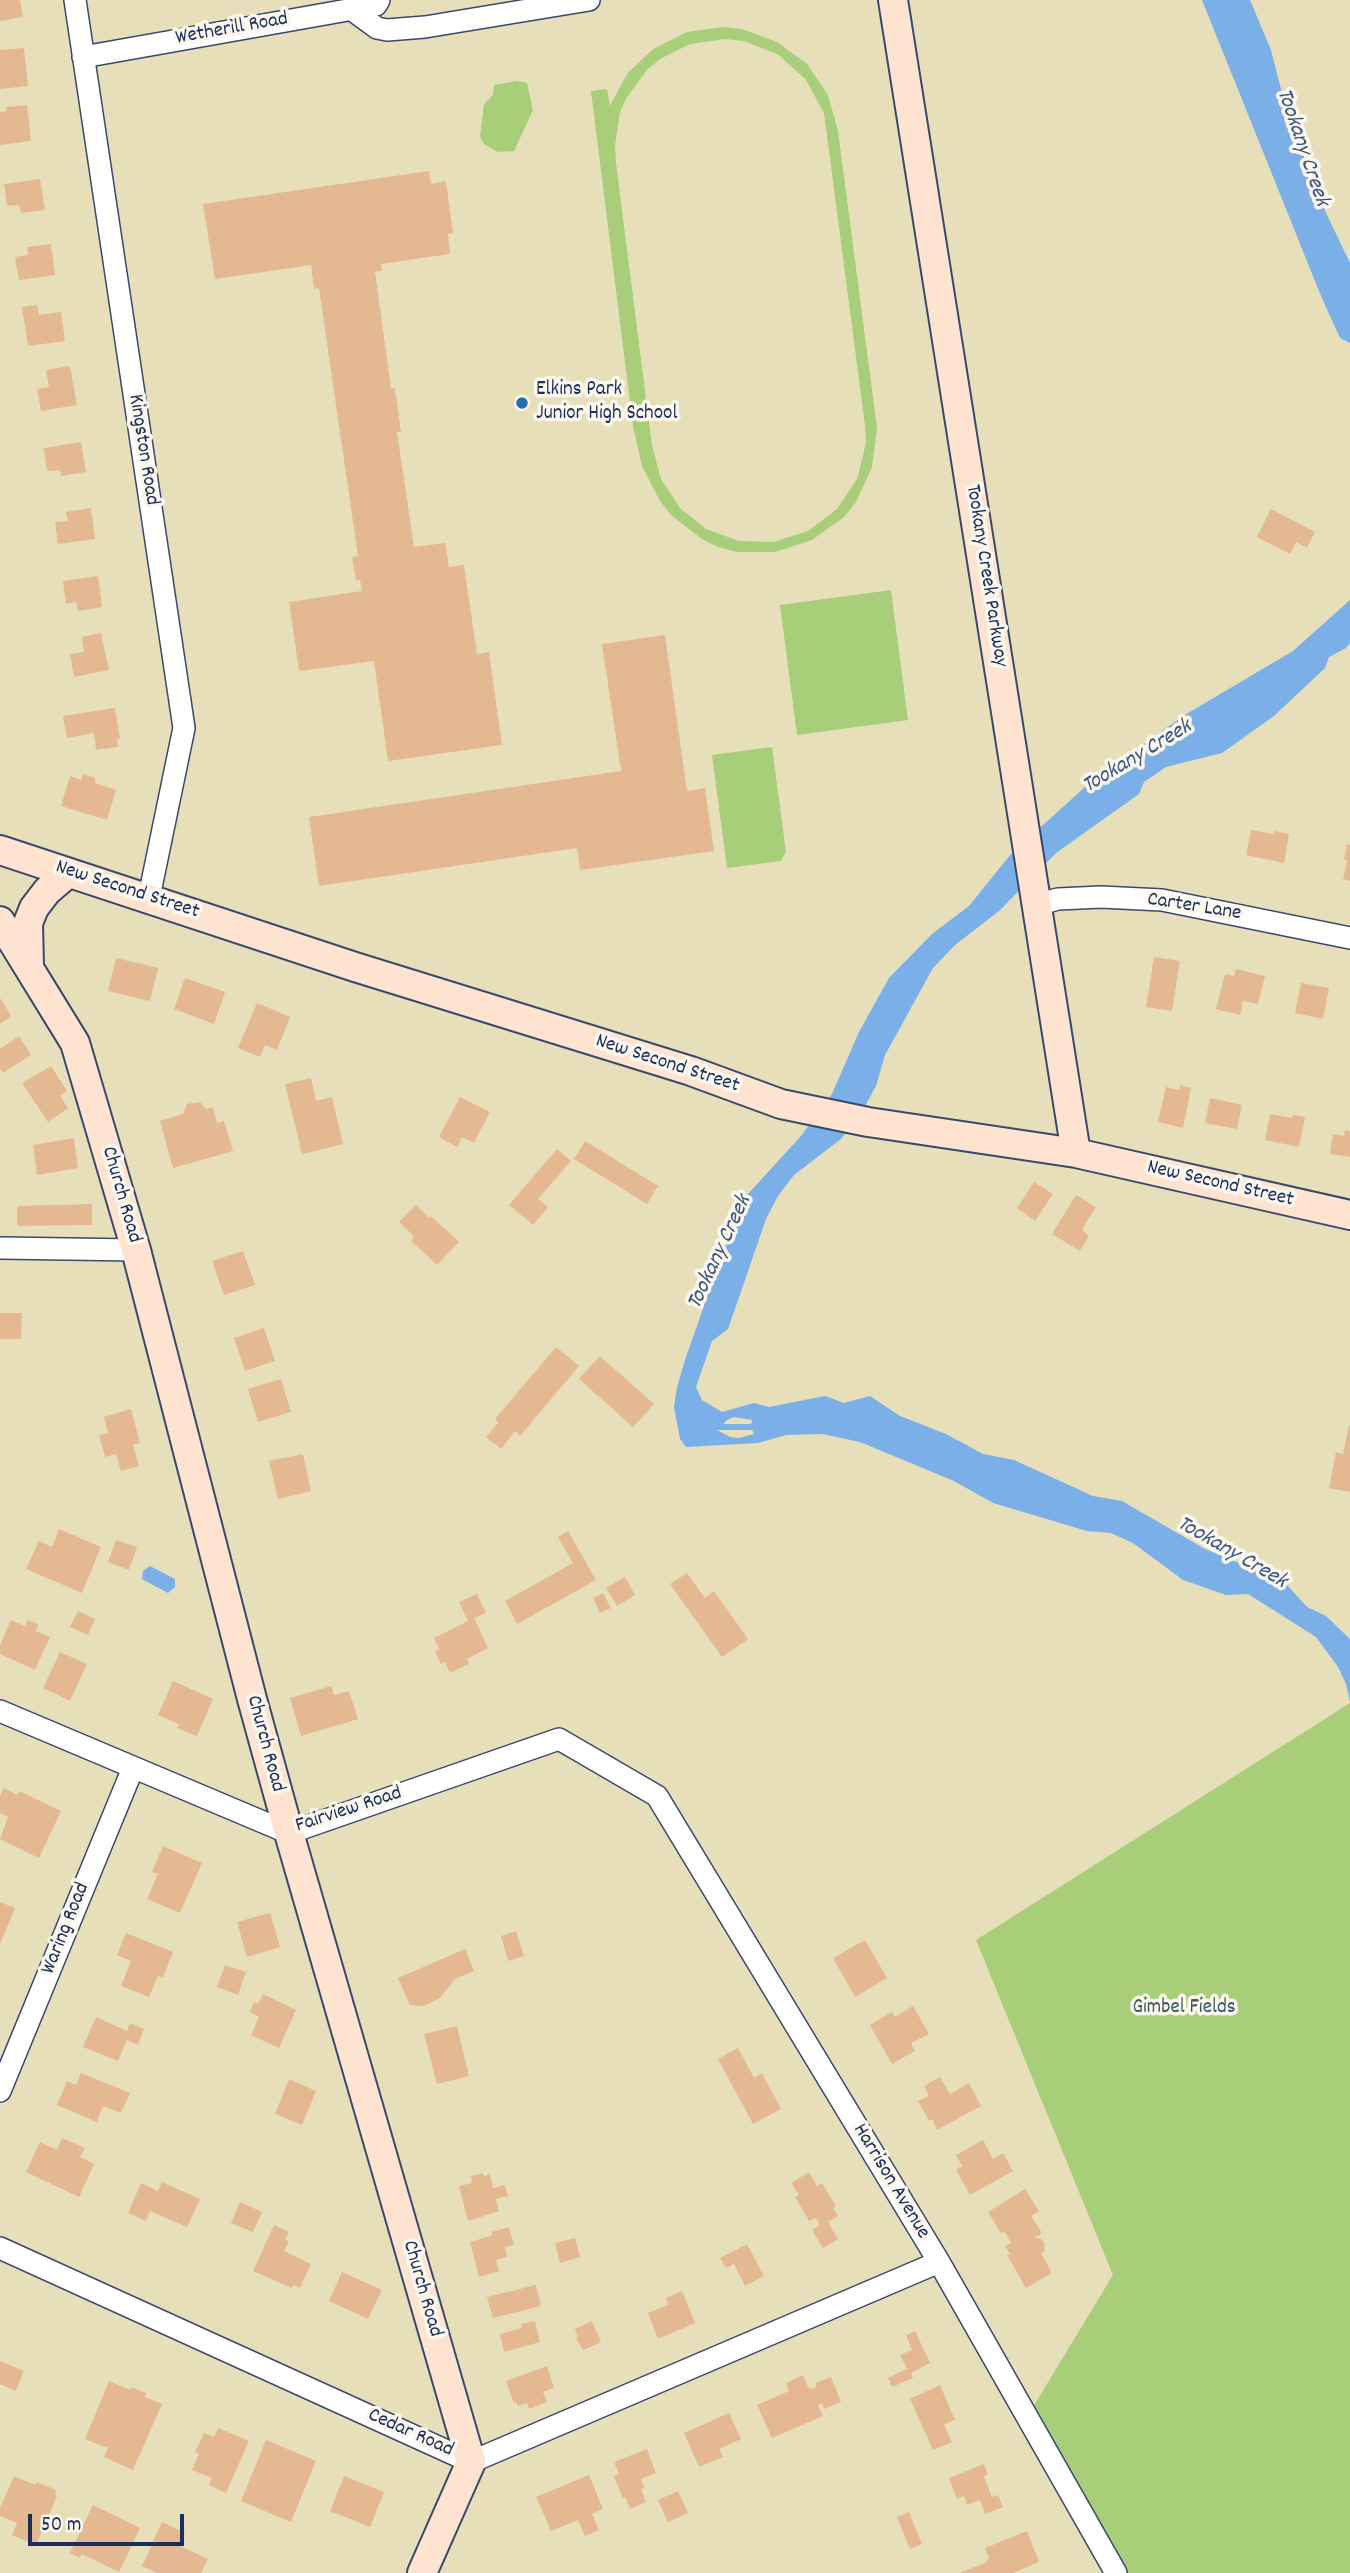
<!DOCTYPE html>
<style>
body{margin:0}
#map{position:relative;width:1350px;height:2573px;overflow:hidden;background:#e6dfba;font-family:Dekko,sans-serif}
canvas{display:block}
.scale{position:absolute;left:28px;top:2514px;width:156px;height:32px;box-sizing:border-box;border:4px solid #1b2f5e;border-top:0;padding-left:9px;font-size:21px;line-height:24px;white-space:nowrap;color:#1b2f5e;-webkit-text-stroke:5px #fbf7ec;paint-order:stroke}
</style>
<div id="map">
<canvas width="1350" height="2573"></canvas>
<div class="scale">50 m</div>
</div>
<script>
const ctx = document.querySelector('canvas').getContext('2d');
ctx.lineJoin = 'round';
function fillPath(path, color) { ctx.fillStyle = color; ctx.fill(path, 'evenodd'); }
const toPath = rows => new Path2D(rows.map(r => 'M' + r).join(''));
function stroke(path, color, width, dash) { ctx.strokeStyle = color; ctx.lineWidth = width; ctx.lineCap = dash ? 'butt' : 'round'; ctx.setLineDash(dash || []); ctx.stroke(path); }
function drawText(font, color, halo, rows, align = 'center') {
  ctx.font = font + ' Dekko,sans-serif'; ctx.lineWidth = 7; ctx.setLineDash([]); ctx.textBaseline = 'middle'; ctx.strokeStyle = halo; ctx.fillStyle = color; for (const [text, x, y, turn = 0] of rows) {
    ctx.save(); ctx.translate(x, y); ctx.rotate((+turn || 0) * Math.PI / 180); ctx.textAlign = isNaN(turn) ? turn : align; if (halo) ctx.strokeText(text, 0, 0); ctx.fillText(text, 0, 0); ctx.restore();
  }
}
fillPath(toPath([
 [723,27,742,29,777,42,807,64,828,95,838,131,877,428,872,467,856,502,844,517,812,540,775,552,737,552,718,547,702,539,671,515,660,501,642,466,633,426,591,91,607,89,610,106,627,74,653,49,687,32],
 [725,39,744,41,779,55,806,80,824,113,865,425,866,443,857,479,837,509,808,531,773,542,739,541,706,529,680,508,661,479,652,446,616,163,615,146,620,112,627,97,647,70,660,59,690,44],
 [517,81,527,83,533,110,514,151,498,152,484,144,480,137,484,104,493,95,494,85],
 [891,590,908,720,797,735,780,605],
 [772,747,786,852,781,861,727,868,712,755],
 [1350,1703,1350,2573,1116,2573,1027,2417,1113,2275,976,1940]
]), '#a8ce79');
fillPath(toPath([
 [1202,0,1250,0,1271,50,1282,93,1303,144,1305,169,1350,263,1350,343,1340,338,1321,296],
 [1350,600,1350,643,1346,648,1329,657,1325,668,1274,716,1222,753,1166,767,1144,782,1139,794,1056,853,999,911,955,945,933,968,885,1055,876,1086,860,1115,841,1139,794,1175,778,1196,766,1219,728,1329,712,1341,696,1387,702,1400,722,1412,754,1403,769,1407,825,1396,844,1403,870,1396,900,1416,946,1434,983,1454,1014,1460,1093,1496,1122,1501,1205,1549,1261,1572,1288,1586,1307,1607,1326,1616,1350,1639,1350,1702,1346,1684,1338,1667,1316,1637,1248,1594,1226,1595,1183,1580,1133,1543,1111,1533,1087,1531,993,1503,954,1481,860,1442,822,1434,786,1435,758,1443,686,1447,680,1439,674,1407,677,1387,685,1360,721,1257,748,1194,801,1136,832,1094,859,1032,889,978,932,934,969,906,1011,854,1085,787,1183,716,1293,651],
 [734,1417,752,1420,751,1426,754,1434,739,1438,730,1437,717,1430,727,1420],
 [150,1566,175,1579,175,1587,168,1593,142,1579,143,1571]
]), '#7aafe8');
stroke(toPath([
 [709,1427,758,1427]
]), '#7aafe8', 6);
fillPath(toPath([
 [0,0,20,0,23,17,0,21],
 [24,48,28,86,0,89,0,50],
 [27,105,31,141,0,145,0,112,6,111,6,107],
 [429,171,431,184,446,181,453,233,448,234,450,254,381,264,382,271,375,272,391,388,395,388,401,432,397,432,414,547,445,543,449,567,464,565,477,654,489,652,502,745,388,761,374,661,299,671,289,602,362,591,360,580,356,581,352,557,358,556,319,288,314,289,311,265,215,279,203,204],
 [40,179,45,210,21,213,19,205,7,206,4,184],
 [51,244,55,275,19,280,15,257,28,255,27,247],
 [37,305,39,315,61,312,65,341,28,346,22,307],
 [70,366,77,405,41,411,37,389,49,387,46,370],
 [81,442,86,472,61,476,60,470,47,471,44,448],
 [91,508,95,539,58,544,55,522,68,521,66,512],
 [1271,509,1315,532,1307,548,1296,542,1290,554,1257,537],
 [98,576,102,607,78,611,76,602,66,604,63,581],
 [101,633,109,670,74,677,70,654,84,652,82,637],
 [665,635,687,791,705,788,714,851,580,870,577,848,319,886,309,817,621,771,602,644],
 [115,708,120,739,117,739,118,747,96,750,94,733,67,738,63,716],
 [83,774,95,778,95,783,116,790,107,820,61,806,70,776,81,780],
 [1251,830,1273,834,1274,831,1289,834,1284,863,1246,855],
 [1347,844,1350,845,1350,881,1343,879,1347,861,1344,859],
 [1154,957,1180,961,1172,1011,1146,1007],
 [116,958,158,968,150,1001,108,991],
 [1236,969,1265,976,1258,1004,1243,1001,1240,1015,1216,1009,1225,974,1234,976],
 [185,978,225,992,214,1024,174,1009],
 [1301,983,1329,988,1323,1019,1295,1013],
 [0,998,11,1016,0,1024],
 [257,1003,290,1017,277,1050,265,1045,260,1057,238,1048],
 [19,1036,31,1055,3,1073,0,1068,0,1049],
 [51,1066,67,1091,60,1096,68,1108,48,1122,22,1083],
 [311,1078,316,1101,332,1097,343,1144,302,1154,285,1084],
 [1180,1085,1191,1088,1183,1128,1158,1122,1166,1087,1179,1090],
 [460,1097,490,1112,474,1143,462,1137,457,1147,439,1137],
 [1210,1098,1242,1105,1237,1129,1205,1123],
 [200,1102,206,1109,213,1107,217,1123,224,1121,233,1151,173,1168,160,1121,183,1114,187,1104],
 [1270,1114,1292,1118,1293,1115,1305,1117,1299,1147,1265,1140],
 [1345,1130,1350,1131,1350,1157,1330,1154,1333,1134,1344,1136],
 [74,1138,78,1168,37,1175,33,1145],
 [585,1141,658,1186,647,1204,574,1159],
 [557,1149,571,1161,538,1199,548,1207,533,1225,509,1205],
 [1034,1182,1053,1194,1035,1221,1017,1208],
 [1076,1195,1096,1207,1082,1229,1089,1236,1080,1251,1052,1234],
 [92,1204,92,1225,17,1226,17,1206],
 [416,1205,429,1218,431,1216,459,1242,437,1265,411,1241,414,1236,399,1222],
 [243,1251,255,1285,224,1295,212,1261],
 [0,1313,22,1313,21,1339,0,1339],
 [264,1328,275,1361,245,1371,234,1338],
 [556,1347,579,1366,520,1436,515,1431,501,1449,486,1437,498,1423,495,1419],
 [600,1356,654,1404,633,1427,579,1379],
 [281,1379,291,1412,258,1422,248,1389],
 [131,1409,140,1443,133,1445,139,1466,121,1471,116,1454,105,1457,99,1435,108,1433,104,1417],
 [1349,1425,1350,1425,1350,1492,1329,1488,1336,1452,1343,1454],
 [303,1454,311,1491,278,1499,269,1461],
 [59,1529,101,1547,82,1593,26,1569,39,1541,52,1547],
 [568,1531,596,1580,517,1624,505,1601,573,1563,558,1537],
 [116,1540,137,1547,129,1570,108,1562],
 [687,1573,705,1598,714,1591,748,1639,722,1657,670,1584],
 [625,1577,635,1595,617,1606,606,1588],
 [603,1593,611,1608,600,1613,593,1598],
 [477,1594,486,1613,474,1618,488,1648,467,1659,469,1664,450,1673,445,1662,441,1664,435,1651,439,1649,434,1638,468,1621,459,1602],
 [78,1611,95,1619,88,1635,70,1627],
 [11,1620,25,1626,28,1620,38,1624,36,1631,50,1637,35,1670,0,1654,0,1645],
 [60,1652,87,1664,70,1701,43,1688],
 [173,1681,213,1699,197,1736,177,1728,179,1724,158,1715],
 [331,1686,334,1695,349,1691,358,1719,301,1736,290,1698],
 [4,1788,17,1795,19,1791,61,1811,39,1858,0,1839,8,1817,0,1813,0,1796],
 [163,1846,202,1863,180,1913,147,1899,158,1874,152,1872],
 [0,1902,15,1908,0,1944],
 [270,1913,280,1947,247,1957,237,1922],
 [516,1931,524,1956,508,1961,501,1936],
 [126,1933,173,1952,163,1977,158,1976,149,1997,121,1986,131,1961,117,1955],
 [865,1940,887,1978,855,1997,833,1958],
 [465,1949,474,1971,455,1979,440,1998,424,2006,410,2005,398,1978],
 [225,1965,246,1972,238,1995,217,1987],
 [263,1994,296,2010,279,2048,251,2035,259,2017,250,2012,254,2002,258,2004],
 [913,2006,929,2034,911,2043,915,2051,892,2064,870,2025,892,2012,895,2017],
 [96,2017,127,2031,130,2023,144,2029,138,2045,127,2040,118,2061,83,2047],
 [457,2026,469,2076,437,2084,424,2034],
 [738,2048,754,2078,762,2073,781,2109,753,2124,718,2059],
 [81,2073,130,2093,121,2113,103,2106,97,2122,57,2105,67,2081,76,2085],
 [940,2077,950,2094,969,2083,981,2106,937,2130,932,2119,929,2121,918,2101,929,2096,924,2086],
 [289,2079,316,2091,302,2125,275,2114],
 [62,2138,85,2148,80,2157,94,2164,79,2197,26,2172,40,2142,57,2150],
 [983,2140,993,2159,1003,2153,1013,2171,970,2195,956,2170,962,2166,956,2155],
 [809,2172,817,2186,822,2183,836,2206,833,2208,838,2216,828,2222,838,2239,823,2248,812,2230,820,2225,816,2218,809,2221,795,2197,799,2195,791,2183],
 [483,2173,484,2176,490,2174,493,2188,505,2185,508,2196,496,2199,499,2211,468,2221,459,2186,472,2183,471,2176],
 [162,2182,200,2199,187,2227,150,2211,146,2221,128,2213,141,2183,158,2191],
 [1025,2189,1039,2211,1031,2216,1042,2233,1034,2238,1040,2238,1044,2243,1045,2251,1041,2253,1052,2273,1026,2288,1007,2255,1010,2254,1005,2246,1011,2243,1005,2232,1001,2233,988,2212],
 [240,2202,262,2212,253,2232,231,2223],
 [274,2225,289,2232,285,2240,289,2242,284,2251,311,2264,300,2288,293,2285,292,2288,253,2271],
 [509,2227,514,2245,505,2247,507,2257,496,2260,499,2271,479,2277,470,2242,491,2236,492,2232],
 [575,2238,580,2257,560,2263,555,2243],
 [747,2244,764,2276,745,2286,734,2264,726,2268,720,2258],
 [342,2272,382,2290,368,2319,329,2301],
 [536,2285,541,2306,493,2318,487,2297],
 [682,2291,695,2323,658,2339,648,2313,668,2305,666,2298],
 [535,2321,540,2342,504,2352,500,2334,522,2328,521,2324],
 [592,2321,601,2342,583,2350,576,2338,578,2337,575,2329],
 [915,2331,930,2363,911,2373,913,2378,892,2387,888,2378,907,2369,900,2355,912,2350,906,2335],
 [0,2361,24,2371,16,2391,0,2384],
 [547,2366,554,2388,543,2392,547,2402,529,2409,527,2403,518,2406,516,2402,514,2403,506,2381],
 [803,2375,808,2387,812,2389,817,2387,815,2383,831,2377,841,2402,824,2409,822,2403,818,2405,823,2416,772,2438,757,2405,789,2391,786,2383],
 [109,2381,130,2390,131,2387,146,2393,145,2397,162,2404,133,2470,104,2457,108,2448,85,2439],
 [940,2385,955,2420,944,2424,952,2442,933,2450,910,2399],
 [729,2413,741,2439,719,2449,723,2457,699,2467,684,2433],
 [218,2428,249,2441,226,2493,209,2485,212,2478,192,2470,199,2454,195,2452,204,2433,214,2437],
 [266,2440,316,2461,291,2522,241,2501],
 [647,2449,656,2473,641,2479,645,2488,641,2489,646,2502,630,2509,626,2498,623,2498,614,2476,619,2474,614,2462],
 [984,2464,988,2475,984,2476,992,2497,998,2495,1003,2507,985,2514,980,2500,967,2505,964,2496,957,2499,949,2478],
 [589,2475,603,2509,592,2514,599,2530,585,2536,578,2520,551,2531,536,2497],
 [14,2476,35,2485,37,2482,56,2490,55,2495,57,2496,36,2545,12,2535,17,2523,0,2516,0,2508],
 [344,2476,384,2492,370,2527,330,2511],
 [678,2491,688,2513,668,2522,658,2500],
 [93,2505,140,2528,119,2572,82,2554,80,2558,70,2553],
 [909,2512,922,2544,910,2549,897,2517],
 [162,2522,185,2533,180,2546,208,2559,201,2573,157,2573,142,2566],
 [1027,2531,1039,2562,1013,2573,960,2573,985,2563,989,2558,985,2548]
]), '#e4b992');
const street = toPath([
 [75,0,184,728,149,897],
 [351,9,377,28,387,30,425,27,589,0],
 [83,57,376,5,379,0],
 [1036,905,1058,899,1101,897,1162,900,1350,938],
 [0,1248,136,1250],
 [0,1711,289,1833,559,1739,657,1796,939,2262,1116,2573],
 [0,2091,133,1768],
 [0,2248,471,2462,939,2262]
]);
const secondary = toPath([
 [893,0,1076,1153],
 [0,850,355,967,691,1071,781,1104,868,1122,1076,1153,1350,1215],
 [0,921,75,1043,136,1250,252,1699,289,1833,471,2462,422,2573],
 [29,967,28,923,34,908,47,891,68,873]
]);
stroke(street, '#39496c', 24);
stroke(secondary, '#39496c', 32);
stroke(street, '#fff', 21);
stroke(secondary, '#fee3d1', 28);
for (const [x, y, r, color] of [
 [522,403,7,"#1f6fb2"]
]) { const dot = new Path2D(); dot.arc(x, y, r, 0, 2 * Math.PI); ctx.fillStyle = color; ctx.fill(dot); stroke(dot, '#fbf7ec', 2.5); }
drawText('21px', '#1b2f5e', '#fbf7ec', [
 ["Wetherill Road",232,30,-10],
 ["Kingston Road",142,450,81],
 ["Tookany Creek Parkway",985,576,81],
 ["New Second Street",127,891,18],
 ["Carter Lane",1194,908,9],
 ["New Second Street",667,1065,18],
 ["New Second Street",1220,1185,13],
 ["Church Road",120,1195,74],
 ["Church Road",264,1744,75],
 ["Fairview Road",349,1811,-18],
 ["Waring Road",67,1929,-68],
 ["Harrison Avenue",890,2182,59],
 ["Church Road",421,2289,74],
 ["Cedar Road",410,2434,24]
]);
drawText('21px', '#1b2f5e', '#fbf7ec', [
 ["Elkins Park",536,391],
 ["Junior High School",536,415]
], 'left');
drawText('21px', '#3e5765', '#fbf7ec', [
 ["Gimbel Fields",1184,2009]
]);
drawText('italic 23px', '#385587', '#fbf7ec', [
 ["Tookany Creek",1301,148,71],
 ["Tookany Creek",1138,758,-31],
 ["Tookany Creek",721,1253,-65],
 ["Tookany Creek",1231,1554,30]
]);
</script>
